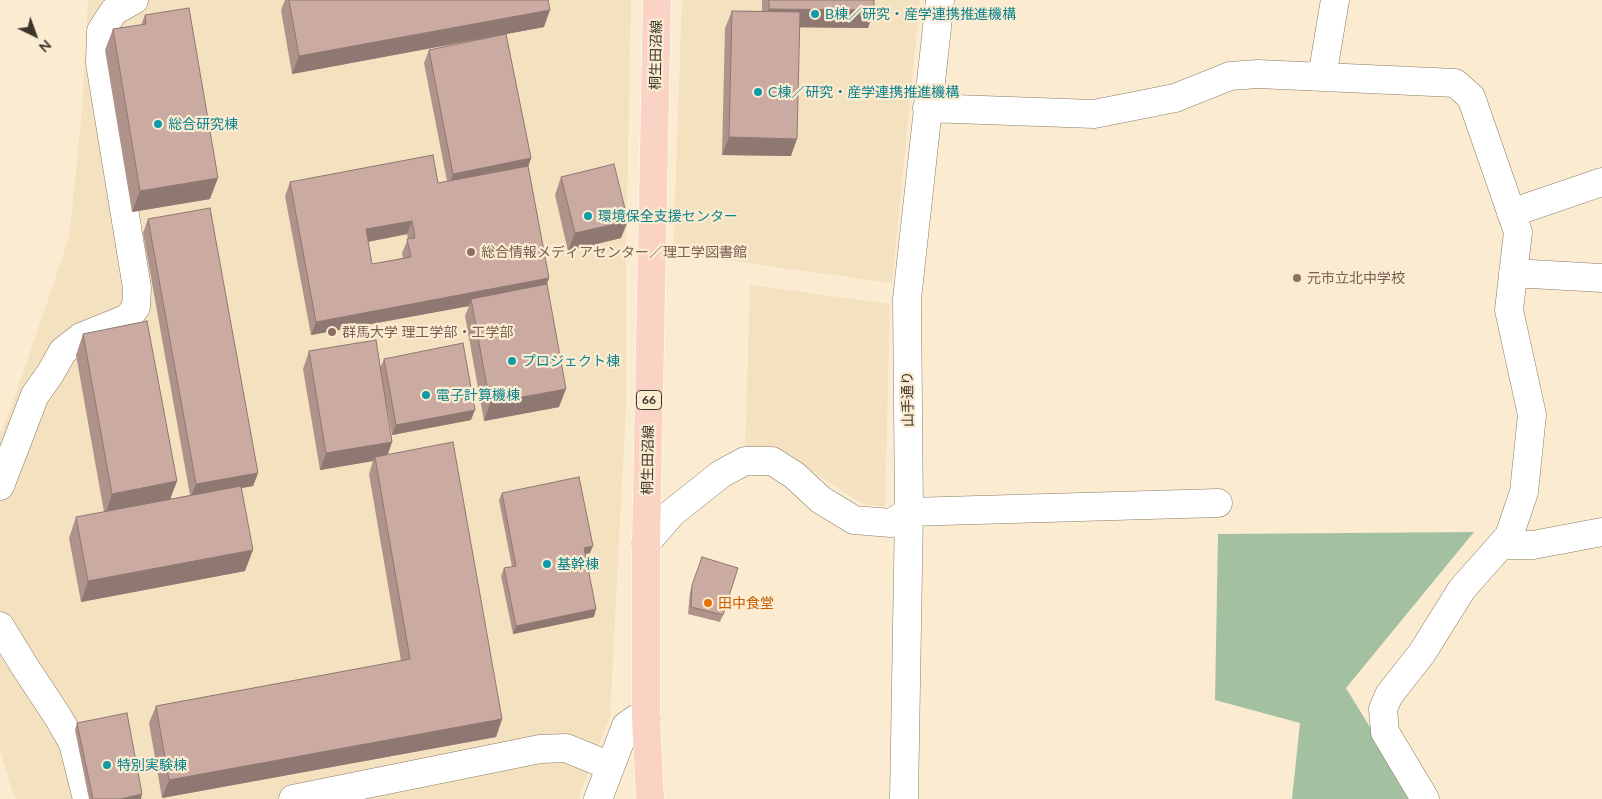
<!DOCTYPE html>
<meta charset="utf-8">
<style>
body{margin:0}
#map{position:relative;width:1602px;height:799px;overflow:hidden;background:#fbecd1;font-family:Lato,sans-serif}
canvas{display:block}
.north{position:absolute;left:10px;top:10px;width:50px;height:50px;-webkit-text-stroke:4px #fbecd1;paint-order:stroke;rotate:138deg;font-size:14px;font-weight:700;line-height:20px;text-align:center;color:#3c362c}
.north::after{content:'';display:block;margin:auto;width:18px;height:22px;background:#3c362c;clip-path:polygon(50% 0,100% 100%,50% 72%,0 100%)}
</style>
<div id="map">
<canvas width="1602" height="799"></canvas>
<div class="north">N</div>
</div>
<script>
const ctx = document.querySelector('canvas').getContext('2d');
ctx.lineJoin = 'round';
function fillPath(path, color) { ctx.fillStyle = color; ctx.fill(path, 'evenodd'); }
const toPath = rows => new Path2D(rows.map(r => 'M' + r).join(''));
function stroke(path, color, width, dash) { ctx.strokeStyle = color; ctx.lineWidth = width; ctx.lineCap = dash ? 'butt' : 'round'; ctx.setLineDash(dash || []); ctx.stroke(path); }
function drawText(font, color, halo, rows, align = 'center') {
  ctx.font = font + ' Lato,"Noto Sans JP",sans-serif'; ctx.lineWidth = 4.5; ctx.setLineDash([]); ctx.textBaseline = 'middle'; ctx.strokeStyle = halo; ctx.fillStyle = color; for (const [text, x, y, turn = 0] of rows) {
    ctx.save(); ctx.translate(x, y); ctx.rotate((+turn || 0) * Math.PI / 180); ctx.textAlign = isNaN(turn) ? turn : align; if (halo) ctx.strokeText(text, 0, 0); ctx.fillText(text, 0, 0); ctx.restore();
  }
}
fillPath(toPath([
 [88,0,631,0,626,263,626,407,610,716,578,799,16,799,12,790,0,751,0,435,13,402,69,238,82,110],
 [682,0,920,0,892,283,673,253],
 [750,285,890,304,885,507,863,504,777,449,745,450]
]), '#f4e1bf');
fillPath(toPath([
 [1474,532,1346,688,1414,799,1292,799,1300,723,1215,700,1218,534]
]), '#a3c1a0');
const minor = toPath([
 [1322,77,1335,0],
 [927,108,1094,114,1175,98,1230,76,1258,74,1455,83,1471,97,1518,232,1509,310,1532,415,1524,492,1509,536,1462,589,1422,653,1389,695,1383,709,1385,732,1425,799],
 [1511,213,1602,182],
 [1513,273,1602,278],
 [0,486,35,395,50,374,63,351,81,337,128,318,136,307,137,288,100,63,101,31,114,11,134,0],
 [646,543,672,513,721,474,745,461,772,461,794,475,821,500,854,520,891,523,909,512,1218,503],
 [1501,545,1533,545,1602,532],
 [0,626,25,667,58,717,73,743,87,799],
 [293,799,540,749,566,748,610,766],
 [598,799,626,726,636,719,646,718],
 [904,799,909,512,907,299,940,0]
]);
const major = toPath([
 [650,799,646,718,646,543,657,0]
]);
stroke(minor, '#887b62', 29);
stroke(major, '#fff', 29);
stroke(minor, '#fff', 28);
stroke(major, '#fbd3c4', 28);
fillPath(toPath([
 [285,0,548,0,544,27,506,34,531,158,528,167,549,278,546,285,559,407,484,421,465,316,469,306,311,335,285,196,290,182,438,183,447,181,424,63,429,50,502,35,292,74,281,10],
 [407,234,408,239,402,253,403,258,372,264,368,242],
 [762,0,874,0,874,10,868,28,800,27,791,156,722,155,725,28,732,11,762,11],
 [145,15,210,199,132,212,105,50,113,29,141,25],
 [561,177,621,238,568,251,555,195],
 [148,219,258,473,253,486,241,488,245,571,81,602,69,538,76,517,104,512,76,355,83,334,177,481,170,499,190,495,143,233],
 [309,351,380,368,384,359,471,420,392,435,385,396,392,442,388,454,502,719,496,737,162,798,149,723,156,706,401,661,369,474,373,461,320,470,303,369],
 [502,493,590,553,585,554,594,617,513,634,501,576,504,568,512,567,499,500],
 [702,557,723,615,720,622,688,614,690,592],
 [77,723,141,799,89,799,75,730]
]), '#af938a');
fillPath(toPath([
 [769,9,874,10,868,28,762,27],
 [550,10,544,27,292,74,299,56],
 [729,137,797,139,791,156,722,155],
 [531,158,526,172,448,188,453,174],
 [218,178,210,199,132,212,140,191],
 [412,221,407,234,361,243,366,229],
 [628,221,621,238,568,251,575,233],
 [549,278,544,292,471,299,469,306,311,335,316,322],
 [566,389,559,407,484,421,490,403],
 [475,410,471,420,392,435,396,425],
 [392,442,386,459,375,457,373,461,320,470,326,453],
 [258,473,253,486,191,497,196,484],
 [177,481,169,502,105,515,112,494],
 [593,546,590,553,581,555,584,548],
 [253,550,245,571,81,602,88,581],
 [596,609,594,617,513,634,516,626],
 [502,719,496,737,162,798,169,780],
 [142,794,141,799,120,799]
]), '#8e7871');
const building = toPath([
 [289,0,548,0,550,10,299,56,289,0],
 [769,0,874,0,874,10,769,9,769,0],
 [189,8,218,178,140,191,113,29,146,24,145,15,189,8],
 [732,11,800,12,797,139,729,137,732,11],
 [506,34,531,158,453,174,429,50,506,34],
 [433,155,438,183,528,166,549,278,316,322,290,182,433,155],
 [412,221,415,238,407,239,411,257,372,264,366,229,412,221],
 [614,164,628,221,575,233,561,177,614,164],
 [210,208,258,473,196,484,148,219,210,208],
 [547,284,566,389,490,403,471,299,547,284],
 [147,321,177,481,112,494,83,334,147,321],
 [376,340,392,442,326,453,309,351,376,340],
 [463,343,475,410,396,425,384,359,463,343],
 [453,442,502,719,169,780,156,706,410,659,375,457,453,442],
 [579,477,593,546,584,548,596,609,516,626,504,568,516,566,502,493,579,477],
 [241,486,253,550,88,581,76,517,241,486],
 [702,557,738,568,723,615,691,607,692,585,702,557],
 [127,713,142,794,120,799,93,799,77,723,127,713]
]);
fillPath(building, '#cbaba1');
stroke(building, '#8e7871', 1);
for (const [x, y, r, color] of [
 [815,14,5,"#0f9aa8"],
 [758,92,5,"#0f9aa8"],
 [158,124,5,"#0f9aa8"],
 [588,216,5,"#0f9aa8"],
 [471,252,5,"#8d6e63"],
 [1297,278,5,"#8d6e63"],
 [332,332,5,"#8d6e63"],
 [512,361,5,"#0f9aa8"],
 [426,395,5,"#0f9aa8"],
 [547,564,5,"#0f9aa8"],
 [708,603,5,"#e8710a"],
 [107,765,5,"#0f9aa8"]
]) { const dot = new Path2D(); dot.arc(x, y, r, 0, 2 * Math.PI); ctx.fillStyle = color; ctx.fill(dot); stroke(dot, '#fbecd1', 2); }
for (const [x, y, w] of [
 [649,400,25]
]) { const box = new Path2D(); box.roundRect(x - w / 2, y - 9.5, w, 19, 4); ctx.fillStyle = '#fbecd1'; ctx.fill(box); stroke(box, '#3c362c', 1); }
drawText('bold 12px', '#3c362c', null, [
 ["66",649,400]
]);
drawText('14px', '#0d838f', '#fbecd1', [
 ["B棟／研究・産学連携推進機構",825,14],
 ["C棟／研究・産学連携推進機構",768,92],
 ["総合研究棟",168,124],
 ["環境保全支援センター",598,216],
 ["プロジェクト棟",522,361],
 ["電子計算機棟",436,395],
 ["基幹棟",557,564],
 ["特別実験棟",117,765]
], 'left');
drawText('14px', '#3c362c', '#fbecd1', [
 ["桐生田沼線",656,55,-89],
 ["山手通り",908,399,-91],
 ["桐生田沼線",648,460,-89]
]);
drawText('14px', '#785e54', '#fbecd1', [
 ["総合情報メディアセンター／理工学図書館",481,252],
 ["元市立北中学校",1307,278],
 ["群馬大学 理工学部・工学部",342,332]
], 'left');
drawText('14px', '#c56008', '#fbecd1', [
 ["田中食堂",718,603]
], 'left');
</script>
